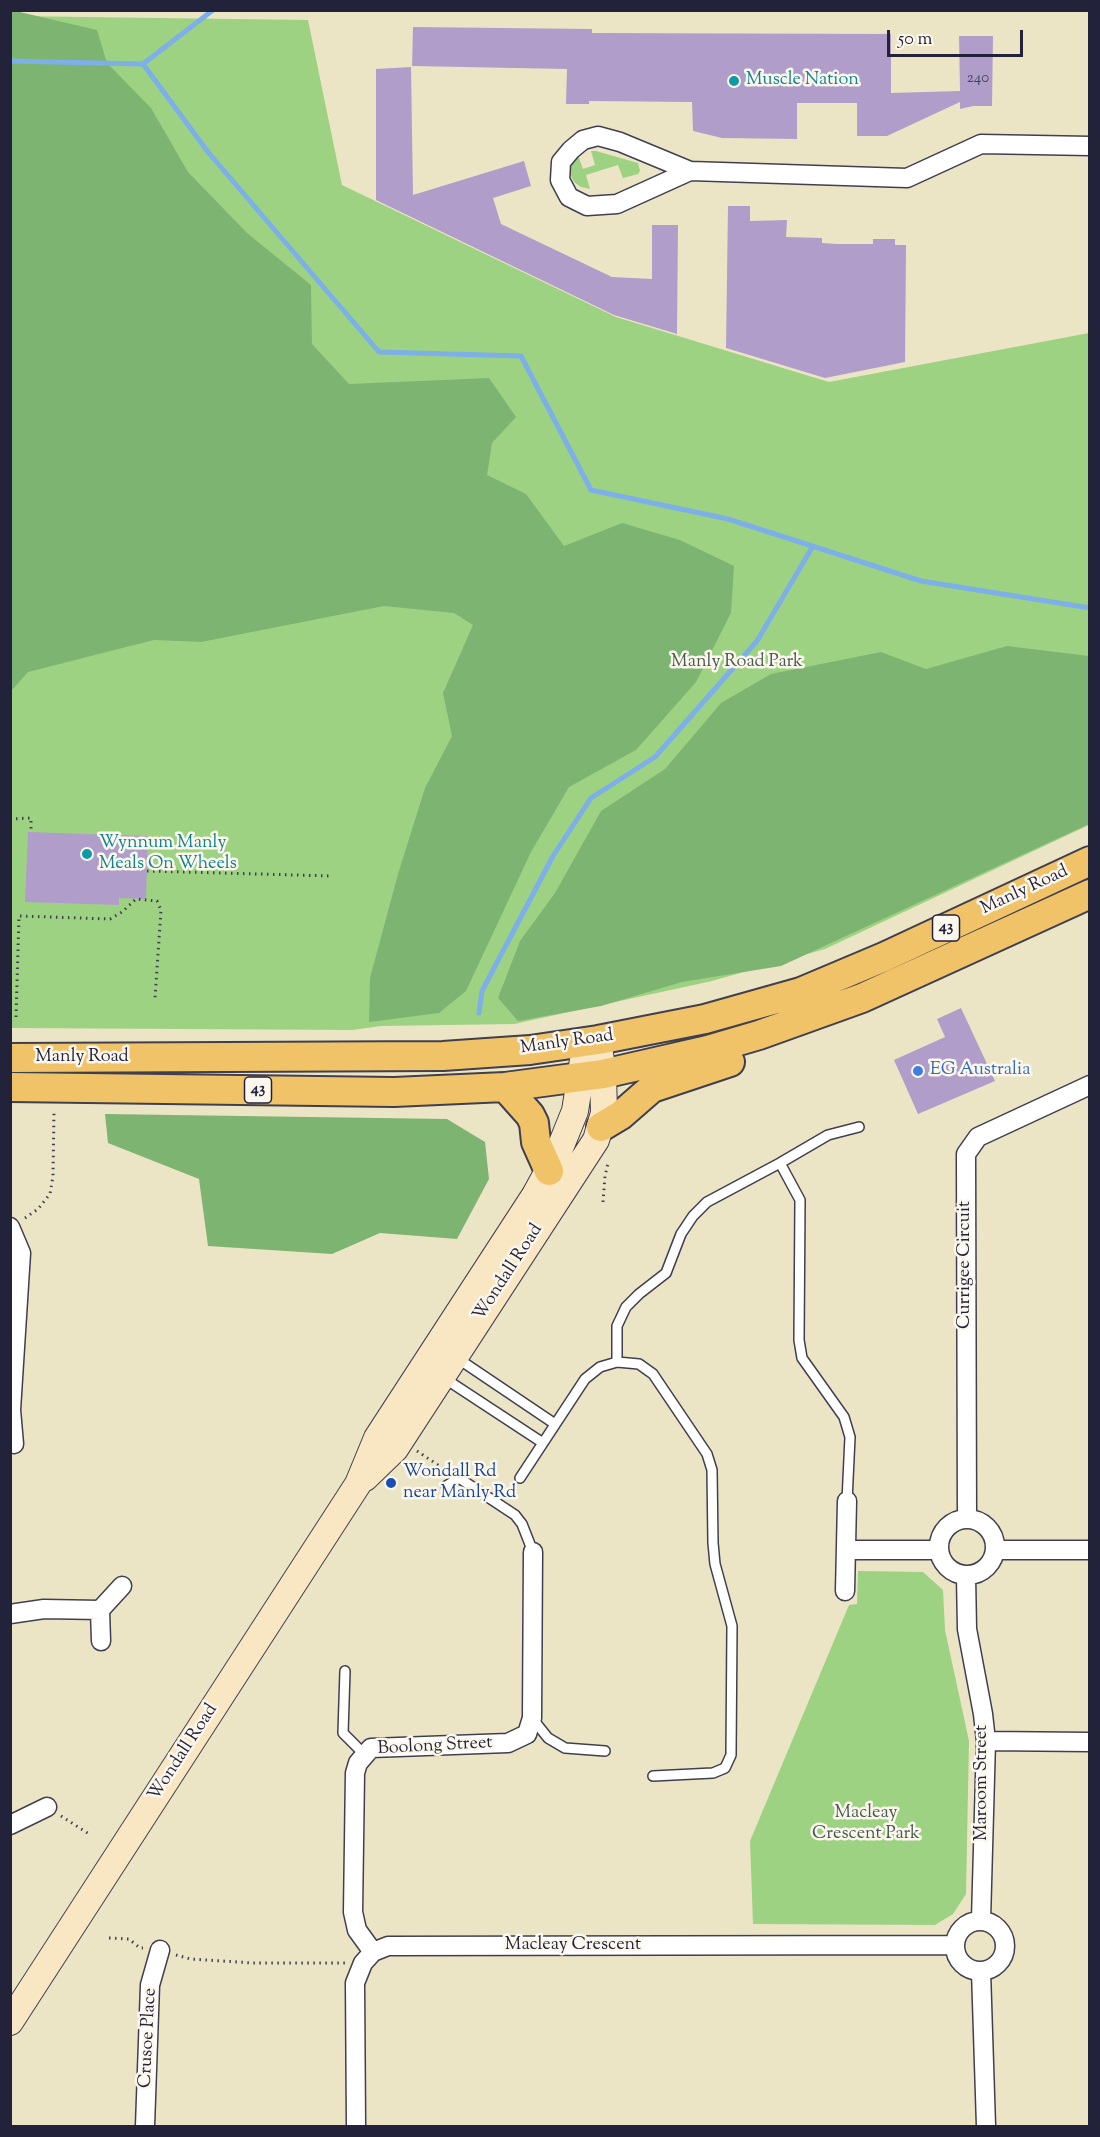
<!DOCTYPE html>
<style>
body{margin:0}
#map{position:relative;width:1100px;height:2137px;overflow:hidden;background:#ebe5c6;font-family:"Sorts Mill Goudy",serif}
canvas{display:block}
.frame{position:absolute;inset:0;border:12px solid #22223b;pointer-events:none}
.scale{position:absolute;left:887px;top:30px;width:136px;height:27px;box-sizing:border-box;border:3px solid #22223b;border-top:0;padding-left:8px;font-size:18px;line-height:21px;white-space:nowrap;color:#22223b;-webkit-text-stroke:4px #fbf7ec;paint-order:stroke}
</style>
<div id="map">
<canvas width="1100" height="2137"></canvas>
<div class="frame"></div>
<div class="scale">50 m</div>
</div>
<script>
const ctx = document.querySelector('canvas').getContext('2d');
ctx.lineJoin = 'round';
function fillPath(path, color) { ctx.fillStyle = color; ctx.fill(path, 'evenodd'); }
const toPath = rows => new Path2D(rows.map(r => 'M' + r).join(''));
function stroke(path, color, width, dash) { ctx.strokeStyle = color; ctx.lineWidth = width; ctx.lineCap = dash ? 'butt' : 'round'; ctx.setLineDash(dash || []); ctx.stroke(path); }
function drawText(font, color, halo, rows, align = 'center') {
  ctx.font = font + ' "Sorts Mill Goudy",serif'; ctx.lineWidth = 5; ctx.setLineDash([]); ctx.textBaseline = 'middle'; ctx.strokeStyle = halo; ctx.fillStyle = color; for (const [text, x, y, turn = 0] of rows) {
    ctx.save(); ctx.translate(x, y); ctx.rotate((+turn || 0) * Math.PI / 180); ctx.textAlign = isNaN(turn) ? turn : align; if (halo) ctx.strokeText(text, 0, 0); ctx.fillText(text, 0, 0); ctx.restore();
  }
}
fillPath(toPath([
 [11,16,308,20,342,185,616,317,829,382,1089,333,1089,825,825,949,712,981,514,1024,381,1026,352,1030,11,1028],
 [591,151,596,151,638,163,640,171,638,174,623,178,618,165,586,175,590,189,581,187,574,182,570,174,569,166,578,155,583,169,595,165],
 [858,1571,923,1572,943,1590,945,1630,969,1741,966,1894,953,1914,935,1925,753,1924,750,1841,849,1605,857,1604]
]), '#9ed283');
fillPath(toPath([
 [11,10,97,30,107,63,151,108,188,172,247,233,311,285,312,344,349,384,489,378,516,417,492,443,487,475,526,494,564,546,622,523,680,540,734,566,731,613,696,682,636,750,569,787,531,852,466,991,439,1013,369,1022,370,978,398,874,425,788,452,736,443,693,473,625,454,613,384,606,201,642,154,640,28,672,11,691],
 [1007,646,1089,656,1089,824,781,966,682,982,601,1006,518,1021,498,998,520,941,555,893,601,811,665,769,721,703,771,674,881,652,926,669],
 [105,1114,447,1119,485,1142,489,1179,457,1239,380,1233,332,1254,208,1246,199,1179,108,1143]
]), '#7eb471');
stroke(toPath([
 [10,61,143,64,208,152,379,352,521,356,591,490,728,519,921,581,1090,608],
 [143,64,213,10],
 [479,1013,482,991,553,856,591,798,655,757,757,641,813,546]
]), '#7dafe9', 5);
fillPath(toPath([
 [413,27,592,29,592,33,891,34,891,93,960,91,959,36,993,36,992,106,973,106,960,109,960,102,887,136,857,136,857,103,797,103,797,139,722,138,693,131,692,102,589,101,589,104,566,104,567,69,412,66],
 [411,67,413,195,524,161,531,186,493,198,501,224,612,277,652,279,652,225,678,225,677,334,614,315,376,200,376,69],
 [728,206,750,206,750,221,787,220,786,237,822,238,822,243,838,244,873,244,873,239,895,239,895,245,906,245,905,362,825,378,726,348],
 [28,832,148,836,146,899,119,898,119,905,25,902],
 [961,1008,995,1081,918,1114,894,1060,945,1037,937,1019]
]), '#b19dca');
const lane = toPath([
 [780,1163,800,1200,799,1340,802,1358,844,1417,850,1437,847,1501],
 [457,1358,555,1424],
 [617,1362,617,1326,626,1307,639,1294,666,1273,681,1234,693,1216,707,1202,780,1163,828,1135,859,1127],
 [444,1378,543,1443],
 [520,1478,585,1379,600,1367,617,1362,639,1364,653,1374,707,1454,712,1470,713,1543,715,1564,732,1626,731,1755,725,1768,713,1773,653,1776],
 [446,1486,459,1478,515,1515,522,1524,533,1552],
 [345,1671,343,1733,365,1755],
 [532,1718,548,1738,565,1748,605,1751]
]);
const street = toPath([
 [690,171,617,204,587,206,569,197,560,180,561,162,571,150,583,140,598,136,620,142,690,171,907,178,981,144,1090,146],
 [10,1227,21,1253,11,1410,14,1444],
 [967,1519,966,1154,978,1137,1090,1085],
 '939 1547a28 28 0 1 1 56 0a28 28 0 1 1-56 0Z',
 [846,1550,938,1550],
 [995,1550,1090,1550],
 [966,1576,967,1629,983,1714,986,1741,981,1920],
 [845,1591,847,1501],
 [100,1610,101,1641],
 [10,1614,44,1609,100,1610,122,1586],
 [986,1741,1090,1742],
 [10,1825,47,1807],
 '955 1946a25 25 0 1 1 50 0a25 25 0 1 1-50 0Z',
 [373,1952,357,1930,353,1912,355,1773,358,1763,371,1748,508,1743,527,1734,532,1718,533,1552],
 [981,1971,986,2126],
 [145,2126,150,1985,160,1950],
 [356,2126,355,1983,363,1963,373,1952,388,1946,954,1945]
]);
const secondary = toPath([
 [365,1478,395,1449,596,1140,604,1113,603,1074,600,1054],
 [10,2022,358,1484,377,1438,535,1195,558,1153,575,1111,586,1041]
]);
const primary = toPath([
 [10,1058,443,1056,530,1050,598,1040,705,1019,801,992,884,957,1090,861],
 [10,1087,394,1092,505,1087,603,1074,708,1050,759,1035,862,998,1090,894],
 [505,1087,530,1115,534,1123,536,1142,549,1171],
 [601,1127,621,1115,652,1088,730,1062]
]);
stroke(lane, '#403f50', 12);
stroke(street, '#403f50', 21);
stroke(secondary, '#403f50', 28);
stroke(primary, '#403f50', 32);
stroke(toPath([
 [10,819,31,818,31,832],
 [147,871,332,876],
 [16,1017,19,916,110,919,122,912,136,899,157,901,161,910,155,998],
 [603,1202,605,1176,608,1163],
 [25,1218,38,1209,50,1194,53,1176,54,1111],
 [417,1451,447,1471],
 [61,1816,89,1834],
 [109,1938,129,1939,140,1948,143,1948],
 [176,1955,191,1959,253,1963,346,1963]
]), '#403f50', 3, [1.5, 4.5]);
stroke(lane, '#fff', 9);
stroke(street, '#fff', 18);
stroke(secondary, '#f9e7c3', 26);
stroke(primary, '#f1c369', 28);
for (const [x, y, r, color] of [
 [734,81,6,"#0f9aa8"],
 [87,854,6,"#0f9aa8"],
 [918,1071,6,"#3f7fe0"],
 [391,1483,6,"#1a4fb4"]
]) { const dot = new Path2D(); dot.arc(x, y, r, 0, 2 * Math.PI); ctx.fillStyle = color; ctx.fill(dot); stroke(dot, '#fbf7ec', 2); }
drawText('15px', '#46415f', null, [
 ["240",978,79]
]);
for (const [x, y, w] of [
 [946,928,27],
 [258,1090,27]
]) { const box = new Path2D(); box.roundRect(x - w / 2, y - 13, w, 26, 4.5); ctx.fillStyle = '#fbf7ec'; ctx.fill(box); stroke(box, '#22223b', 1.5); }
drawText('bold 16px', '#22223b', null, [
 ["43",946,928],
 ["43",258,1090]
]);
drawText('18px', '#0d838f', '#fbf7ec', [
 ["Muscle Nation",746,81],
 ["Wynnum Manly",99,844],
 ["Meals On Wheels",99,865]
], 'left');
drawText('18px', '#475751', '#fbf7ec', [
 ["Manly Road Park",737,663],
 ["Macleay",866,1814],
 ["Crescent Park",866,1835]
]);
drawText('18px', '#22223b', '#fbf7ec', [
 ["Manly Road",1025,891,-25],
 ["Manly Road",567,1043,-8],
 ["Manly Road",82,1058],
 ["Currigee Circuit",966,1265,-90],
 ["Wondall Road",509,1273,-57],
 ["Boolong Street",435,1747,-3],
 ["Wondall Road",184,1753,-57],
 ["Maroom Street",983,1783,-90],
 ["Macleay Crescent",573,1946],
 ["Crusoe Place",149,2038,-87]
]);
drawText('18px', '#366cbe', '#fbf7ec', [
 ["EG Australia",930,1071]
], 'left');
drawText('18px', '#164399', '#fbf7ec', [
 ["Wondall Rd",403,1473],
 ["near Manly Rd",403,1494]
], 'left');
</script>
